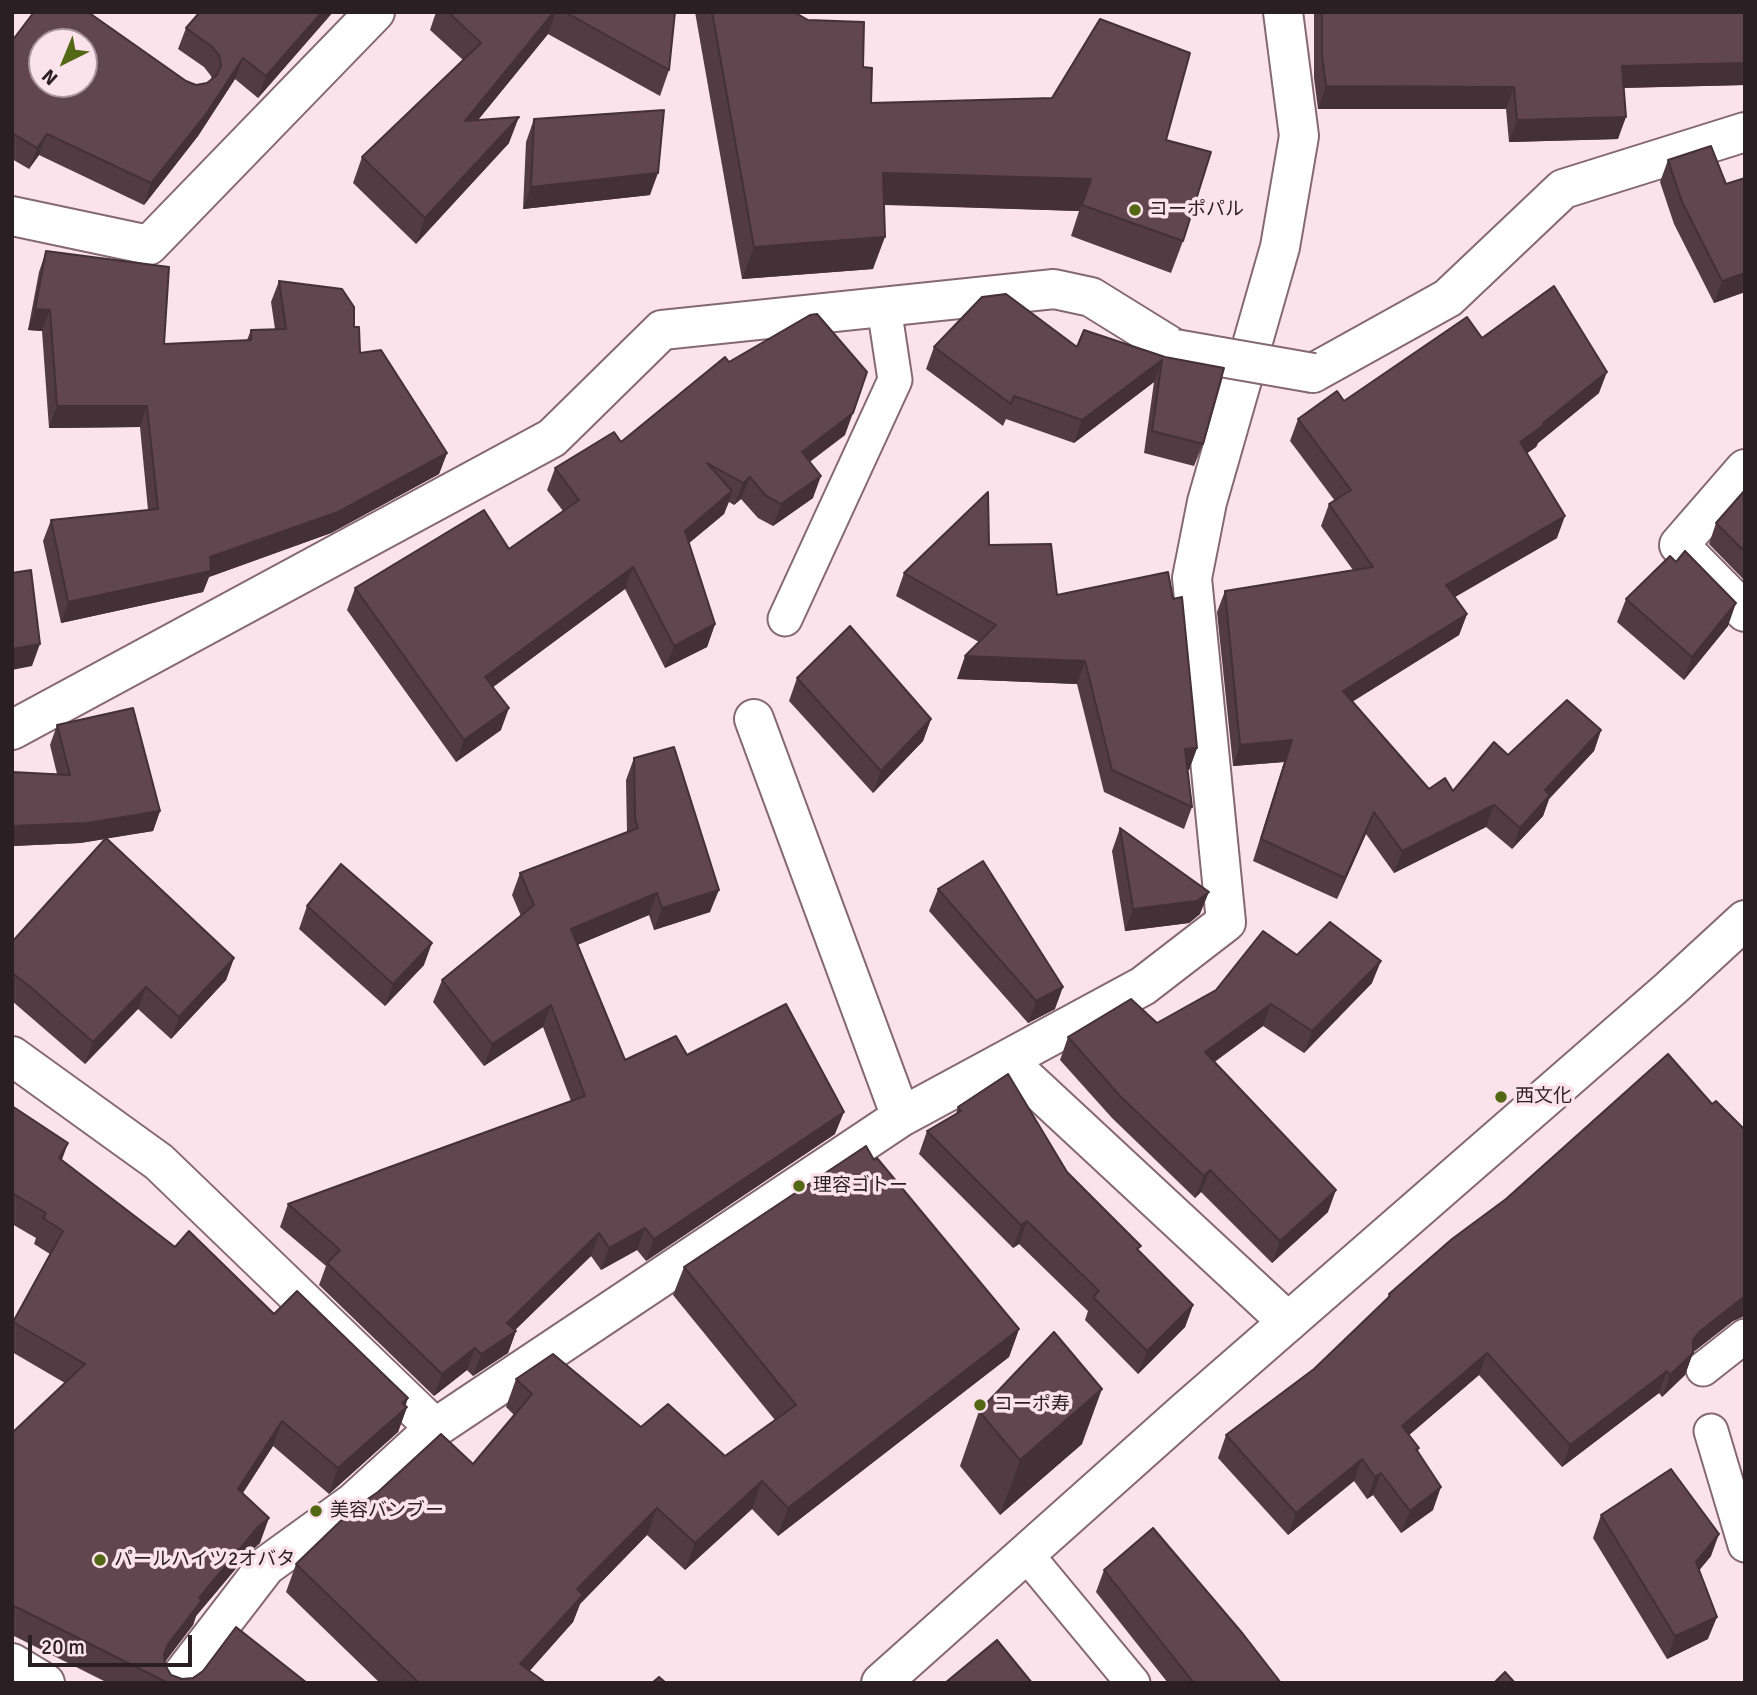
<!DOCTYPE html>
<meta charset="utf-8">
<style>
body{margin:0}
#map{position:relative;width:1757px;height:1695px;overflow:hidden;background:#fce2eb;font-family:Signika,sans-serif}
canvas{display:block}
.frame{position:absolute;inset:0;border:14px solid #2a1f23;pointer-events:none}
.north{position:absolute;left:28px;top:28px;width:70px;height:70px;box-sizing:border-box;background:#fce2eb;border:2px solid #a8949b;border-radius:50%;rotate:223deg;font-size:19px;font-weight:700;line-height:28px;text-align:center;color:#2a1f23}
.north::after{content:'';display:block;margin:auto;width:24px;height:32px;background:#536815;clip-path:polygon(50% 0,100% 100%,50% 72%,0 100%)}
.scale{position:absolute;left:28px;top:1635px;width:164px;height:32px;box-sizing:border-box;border:4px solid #2a1f23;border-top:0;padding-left:9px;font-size:21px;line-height:24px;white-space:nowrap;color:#2a1f23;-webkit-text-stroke:5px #fce2eb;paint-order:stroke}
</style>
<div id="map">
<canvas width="1757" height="1695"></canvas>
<div class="frame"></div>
<div class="north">N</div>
<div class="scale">20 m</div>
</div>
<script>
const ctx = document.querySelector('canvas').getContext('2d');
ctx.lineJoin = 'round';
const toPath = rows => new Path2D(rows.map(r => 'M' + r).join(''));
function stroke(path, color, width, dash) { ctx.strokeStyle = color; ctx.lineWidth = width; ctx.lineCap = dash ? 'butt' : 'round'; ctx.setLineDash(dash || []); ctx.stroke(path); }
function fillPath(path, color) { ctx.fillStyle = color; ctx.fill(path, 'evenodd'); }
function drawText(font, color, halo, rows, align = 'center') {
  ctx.font = font + ' Signika,"Noto Sans JP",sans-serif'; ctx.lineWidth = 7; ctx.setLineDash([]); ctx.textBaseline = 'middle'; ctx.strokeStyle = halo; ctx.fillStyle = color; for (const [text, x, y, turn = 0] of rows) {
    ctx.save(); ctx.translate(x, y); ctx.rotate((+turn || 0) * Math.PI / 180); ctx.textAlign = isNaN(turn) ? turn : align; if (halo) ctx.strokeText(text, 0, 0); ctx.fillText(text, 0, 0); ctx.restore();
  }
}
const service = toPath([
 [785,619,895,380,884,307],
 [1703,1369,1745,1336],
 [1711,1431,1745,1545],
 [1026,1554,1133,1683]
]);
const minor = toPath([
 [12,216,149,245,375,12],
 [1313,373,1448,298,1563,189,1745,132],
 [1745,469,1679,545,1745,612],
 [754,719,901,1117],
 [12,730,552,438,662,330,1054,289,1091,297,1175,349],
 [12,1056,159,1162,435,1428],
 [1006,1060,1288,1322],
 [12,1663,45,1683],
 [176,1683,266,1566,353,1503,435,1428,901,1117,1143,986,1226,922,1192,578,1207,502,1280,247,1299,136,1283,12]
]);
const tertiary = toPath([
 [881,1683,1187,1410,1670,989,1745,920]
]);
stroke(service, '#856972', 37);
stroke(minor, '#856972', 42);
stroke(tertiary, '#856972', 42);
stroke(service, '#fff', 33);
stroke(minor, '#fff', 38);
stroke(tertiary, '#fff', 38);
const minorBridge = toPath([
 [1175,349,1313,373]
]);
stroke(minorBridge, '#856972', 42, []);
stroke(minorBridge, '#fff', 38);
fillPath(toPath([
 [333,12,258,98,235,79,198,136,144,205,39,155,29,169,12,159,12,41,186,81,196,85,207,83,212,80,211,76,204,67,178,49,186,28],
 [436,12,675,12,669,70,660,96,548,34,478,120,509,143,416,244,353,183,362,157,463,60,430,30],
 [695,12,794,12,863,67,871,103,1166,140,1183,241,1171,273,1071,236,1079,211,884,205,873,269,742,279],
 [1314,12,1745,12,1745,85,1623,88,1618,139,1509,142,1506,109,1318,109,1314,78],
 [534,119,650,195,523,209,526,142],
 [1668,160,1726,184,1745,178,1745,292,1714,303,1674,224,1660,182],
 [46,251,164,344,247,340,251,330,275,329,271,302,279,281,354,327,360,353,447,453,439,474,331,533,209,577,203,592,61,623,43,541,51,520,148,510,140,427,49,428,42,331,28,330,39,272],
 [1482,338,1599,393,1538,443,1536,447,1527,453,1557,538,1454,597,1467,614,1459,635,1353,701,1429,789,1453,791,1508,755,1601,730,1594,751,1549,799,1543,816,1512,849,1486,827,1394,873,1366,834,1337,899,1253,861,1284,762,1233,766,1217,612,1225,591,1353,570,1321,526,1329,504,1335,501,1290,441,1298,419,1344,401],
 [934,347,1077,347,1165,357,1203,444,1194,466,1144,453,1154,382,1074,443,1006,419,1003,426,926,369],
 [729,362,845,435,810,461,813,498,773,526,758,518,741,499,734,505,729,502,724,514,689,543,715,624,707,647,665,668,625,589,493,687,501,730,456,762,347,610,355,588,509,549,563,511,547,490,555,468,621,442],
 [1745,490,1745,581,1709,544,1716,523],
 [989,545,1057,595,1197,748,1189,770,1188,770,1192,807,1184,829,1104,792,1077,684,957,679,979,642,896,596,904,573],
 [1626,599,1728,626,1684,680,1617,622],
 [797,678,931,719,923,741,873,793,789,701],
 [57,725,160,811,153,831,107,838,234,958,226,980,171,1039,138,1009,85,1064,12,1001,12,942,105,839,80,843,12,846,12,772,57,774,50,745],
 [634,758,710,912,654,930,649,915,577,945,625,1060,687,1055,835,1134,646,1261,637,1250,601,1270,591,1256,515,1330,516,1331,508,1353,473,1376,467,1370,434,1396,319,1285,326,1266,280,1227,288,1204,571,1101,543,1027,484,1066,433,1002,442,980,521,916,512,895,520,873,627,832,626,780],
 [1120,828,1200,914,1189,923,1125,931,1112,851],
 [938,889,1055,1009,1028,1023,929,911],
 [307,906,424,965,385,1006,299,929],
 [1297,955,1372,983,1304,1053,1263,1026,1214,1062,1328,1212,1272,1263,1201,1192,1195,1198,1112,1118,1060,1060,1068,1037,1157,1023,1216,990],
 [1712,1104,1745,1130,1745,1317,1742,1317,1733,1321,1693,1352,1685,1375,1662,1397,1659,1393,1562,1467,1479,1375,1409,1435,1419,1448,1418,1451,1433,1510,1401,1533,1373,1495,1367,1499,1354,1481,1288,1535,1218,1458,1226,1435,1314,1369,1387,1300,1389,1294],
 [12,1106,62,1160,175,1247,274,1314,407,1407,398,1432,329,1494,273,1446,243,1493,260,1543,249,1553,196,1616,193,1625,164,1662,165,1665,171,1675,182,1679,307,1683,108,1683,12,1635,12,1433,65,1383,12,1352,13,1322,50,1254,34,1244,36,1238,12,1224],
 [958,1107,1067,1172,1139,1251,1193,1305,1185,1327,1138,1374,1085,1320,1088,1311,1019,1244,1013,1248,919,1154,927,1131,956,1114],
 [874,1160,1019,1329,1009,1357,778,1536,752,1509,685,1570,647,1535,580,1604,573,1622,529,1671,546,1683,380,1683,286,1592,296,1564,473,1464,514,1415,506,1407,516,1379,641,1427,725,1456,775,1420,673,1295,684,1267],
 [979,1411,1082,1444,1000,1515,960,1466],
 [1601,1515,1711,1556,1699,1570,1708,1639,1667,1659,1593,1538],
 [1104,1570,1281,1683,1168,1683,1096,1592]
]), '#533b44');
fillPath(toPath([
 [322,12,333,12,258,98,266,76],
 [554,12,556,12,548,34,456,147,465,121],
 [243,58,235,79,198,136,144,205,151,183],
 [1745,63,1745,85,1614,88,1622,66],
 [1326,86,1514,87,1506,109,1318,109],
 [519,117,509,143,416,244,425,218],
 [1626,117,1618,139,1509,142,1517,120],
 [47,134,39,155,29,169,37,148],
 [658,173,650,195,523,209,531,187],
 [883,173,1091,179,1079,211,872,204],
 [885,237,873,269,742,279,754,247],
 [1745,273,1745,292,1714,303,1722,281],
 [35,309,50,310,42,331,28,330],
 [1162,360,1154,382,1074,443,1082,420],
 [1607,372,1599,393,1538,443,1536,447,1512,464,1520,442],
 [57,406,147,406,140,427,49,428],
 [853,413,845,435,794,474,802,452],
 [447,453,439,474,331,533,209,577,203,592,61,623,68,602,210,557],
 [821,476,813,498,773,526,781,504],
 [750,477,741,499,734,505,743,483],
 [732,491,724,514,677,553,685,531],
 [1565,516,1557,538,1438,607,1446,585],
 [633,567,625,589,477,699,485,677],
 [1736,603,1728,626,1684,680,1692,657],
 [1467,614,1459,635,1336,712,1343,691],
 [715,624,707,647,665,668,674,646],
 [40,644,32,666,12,670,12,649],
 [965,656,1085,661,1077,684,957,679],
 [509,708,501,730,456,762,464,740],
 [931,719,923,741,873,793,881,771],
 [1601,730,1594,751,1549,799,1543,816,1512,849,1520,828,1545,790],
 [1292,740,1284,762,1233,766,1240,745],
 [1197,748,1189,770,1177,771,1185,749],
 [1494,805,1486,827,1394,873,1402,851],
 [160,811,153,831,80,843,12,846,12,826],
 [1374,812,1366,834,1337,899,1345,878],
 [719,890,710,912,654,930,662,908],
 [1209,892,1200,914,1189,923,1125,931,1133,909],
 [657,893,649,915,563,951,571,929],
 [432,943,424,965,385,1006,393,984],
 [234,958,226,980,171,1039,179,1017],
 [1381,961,1372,983,1304,1053,1312,1031],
 [146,987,138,1009,85,1064,93,1042],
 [1063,987,1055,1009,1028,1023,1036,1001],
 [1271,1004,1263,1026,1197,1075,1205,1052],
 [551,1005,543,1027,484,1066,492,1044],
 [844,1112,835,1134,646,1261,654,1239],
 [68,1143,59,1168,59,1158],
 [1210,1170,1201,1192,1195,1198,1204,1176],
 [1336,1190,1328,1212,1272,1263,1280,1241],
 [1027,1221,1019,1244,1013,1248,1021,1225],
 [645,1228,637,1250,601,1270,609,1248],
 [599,1233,591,1256,509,1336,516,1331,508,1353,473,1376,481,1354,507,1323],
 [1745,1297,1745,1317,1742,1317,1733,1321,1691,1354,1693,1353,1685,1375,1662,1397,1670,1375,1699,1332,1741,1299],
 [1193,1305,1185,1327,1138,1374,1147,1351],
 [1019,1329,1009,1357,778,1536,788,1508],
 [475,1348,467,1370,434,1396,442,1374],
 [1487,1353,1479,1375,1394,1448,1402,1426],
 [1667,1371,1659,1393,1562,1467,1570,1445],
 [1102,1389,1082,1444,1000,1515,1020,1460],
 [408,1398,404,1410,407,1407,398,1432,329,1494,338,1468,402,1403],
 [282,1421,273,1446,229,1514,238,1489],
 [1362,1459,1354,1481,1288,1535,1296,1513],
 [1381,1473,1373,1495,1367,1499,1375,1477],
 [762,1481,752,1509,685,1570,695,1543],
 [1441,1487,1433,1510,1401,1533,1410,1511],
 [657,1508,647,1535,580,1604,573,1622,519,1683,520,1664,577,1589],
 [269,1518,260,1543,249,1553,196,1616,193,1625,159,1670,154,1679,168,1644,199,1598,258,1527],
 [1719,1534,1711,1556,1688,1584,1696,1562],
 [1717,1617,1708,1639,1667,1659,1675,1636]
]), '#443037');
const building = toPath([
 [34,12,88,12,186,81,196,85,207,83,217,75,221,65,219,55,211,46,186,28,200,12,322,12,266,76,243,58,206,114,151,183,47,134,37,148,12,133,12,41,34,12],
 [42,42,84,42,84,84,42,84,42,42],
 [448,12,554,12,465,121,519,117,425,218,362,157,481,43,448,12],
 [565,12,675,12,669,70,565,12],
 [712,12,794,12,808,20,864,22,863,67,872,68,871,103,1052,98,1100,19,1190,53,1166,140,1211,152,1183,241,1082,205,1091,179,883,173,885,237,754,247,712,12],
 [1322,12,1745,12,1745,63,1622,66,1626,117,1517,120,1514,87,1326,86,1322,56,1322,12],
 [664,110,658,173,531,187,534,119,664,110],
 [1711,146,1726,184,1745,178,1745,273,1722,281,1682,202,1668,160,1711,146],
 [46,251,169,267,164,344,251,340,251,330,286,329,279,281,342,289,354,307,354,327,359,327,360,353,381,350,447,453,338,512,210,557,211,571,68,602,51,520,158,509,147,406,57,406,50,310,35,309,46,251],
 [1554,286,1607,372,1543,423,1544,425,1520,442,1565,516,1446,585,1467,614,1343,691,1429,789,1445,778,1453,791,1494,742,1508,755,1567,700,1601,730,1545,790,1550,795,1520,828,1494,805,1402,851,1374,812,1345,878,1261,839,1292,740,1240,745,1225,591,1373,567,1329,504,1351,490,1298,419,1337,391,1344,401,1467,317,1482,338,1554,286],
 [1006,294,1077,347,1084,330,1165,357,1224,368,1203,444,1152,431,1162,360,1082,420,1014,396,1011,404,934,347,982,297,1006,294],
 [817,314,867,372,853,413,802,452,821,476,781,504,766,496,750,477,743,483,707,463,732,491,685,531,715,624,674,646,633,567,485,677,509,708,464,740,355,588,484,510,509,549,579,500,555,468,614,432,621,442,725,357,729,362,810,315,817,314],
 [1745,490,1745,552,1716,523,1745,490],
 [988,492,989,545,1051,544,1057,595,1168,572,1173,599,1182,597,1197,748,1185,749,1192,807,1112,770,1085,661,965,656,996,625,904,573,988,492],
 [1685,551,1736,603,1692,657,1626,599,1670,556,1676,562,1685,551],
 [31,570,40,644,12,649,12,573,31,570],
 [850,626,931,719,881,771,797,678,850,626],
 [133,708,160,811,87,823,12,826,12,772,70,775,57,725,133,708],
 [674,747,719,890,662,908,657,893,571,929,625,1060,676,1036,687,1055,786,1004,844,1112,654,1239,645,1228,609,1248,599,1233,507,1323,516,1331,481,1354,475,1348,442,1374,327,1263,340,1250,288,1204,585,1096,551,1005,492,1044,442,980,534,905,520,873,638,828,635,819,634,758,674,747],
 [1120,828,1209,892,1197,901,1133,909,1120,828],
 [106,838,234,958,179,1017,146,987,93,1042,28,985,12,973,12,942,106,838],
 [983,861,1063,987,1036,1001,938,889,983,861],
 [341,864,432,943,393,984,307,906,341,864],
 [1330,922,1381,961,1312,1031,1271,1004,1205,1052,1336,1190,1280,1241,1210,1170,1204,1176,1120,1096,1068,1037,1131,999,1157,1023,1216,990,1263,931,1297,955,1330,922],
 [1668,1054,1712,1104,1716,1101,1745,1130,1745,1297,1741,1299,1699,1332,1693,1340,1693,1353,1670,1375,1667,1371,1570,1445,1487,1353,1402,1426,1419,1448,1416,1449,1441,1487,1410,1511,1381,1473,1375,1477,1362,1459,1296,1513,1226,1435,1314,1369,1390,1296,1389,1294,1452,1239,1506,1199,1668,1054],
 [1008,1074,1067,1172,1141,1246,1137,1249,1193,1305,1147,1351,1093,1297,1099,1291,1027,1221,1021,1225,927,1131,961,1111,958,1107,1008,1074],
 [12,1106,68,1143,59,1158,175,1247,189,1231,274,1314,297,1291,408,1398,402,1403,407,1407,338,1468,282,1421,238,1489,269,1518,258,1527,199,1598,202,1600,168,1644,164,1654,165,1665,171,1675,182,1679,193,1678,203,1671,236,1627,307,1683,168,1683,12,1605,12,1433,85,1364,13,1322,63,1231,43,1218,46,1213,12,1193,12,1106],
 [866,1146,874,1160,877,1158,1019,1329,788,1508,762,1481,695,1543,657,1508,577,1589,583,1595,520,1664,546,1683,419,1683,296,1564,353,1509,378,1492,441,1434,473,1464,532,1394,516,1379,553,1354,641,1427,668,1404,725,1456,796,1405,684,1267,866,1146],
 [1054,1332,1102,1389,1020,1460,979,1411,1054,1332],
 [1671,1469,1719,1534,1696,1562,1717,1617,1675,1636,1601,1515,1671,1469],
 [1153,1528,1243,1634,1281,1683,1194,1683,1104,1570,1153,1528],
 [997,1640,1032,1683,945,1683,997,1640],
 [1505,1672,1515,1683,1494,1683,1505,1672],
 [659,1677,666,1683,652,1683,659,1677]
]);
fillPath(building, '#61454f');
stroke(building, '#443037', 2);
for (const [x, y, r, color] of [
 [1135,210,7,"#536815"],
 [1501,1097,7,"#536815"],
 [799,1186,7,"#536815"],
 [980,1405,7,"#536815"],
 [316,1511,7,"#536815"],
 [100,1560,7,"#536815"]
]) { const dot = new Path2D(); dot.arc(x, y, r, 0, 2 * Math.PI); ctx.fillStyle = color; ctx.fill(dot); stroke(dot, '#fce2eb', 2.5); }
drawText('19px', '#2a1f23', '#fce2eb', [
 ["コーポパル",1149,210],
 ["西文化",1515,1097],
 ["理容ゴトー",813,1186],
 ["コーポ寿",994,1405],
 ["美容バンブー",330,1511],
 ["パールハイツ2オバタ",114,1560]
], 'left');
</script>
